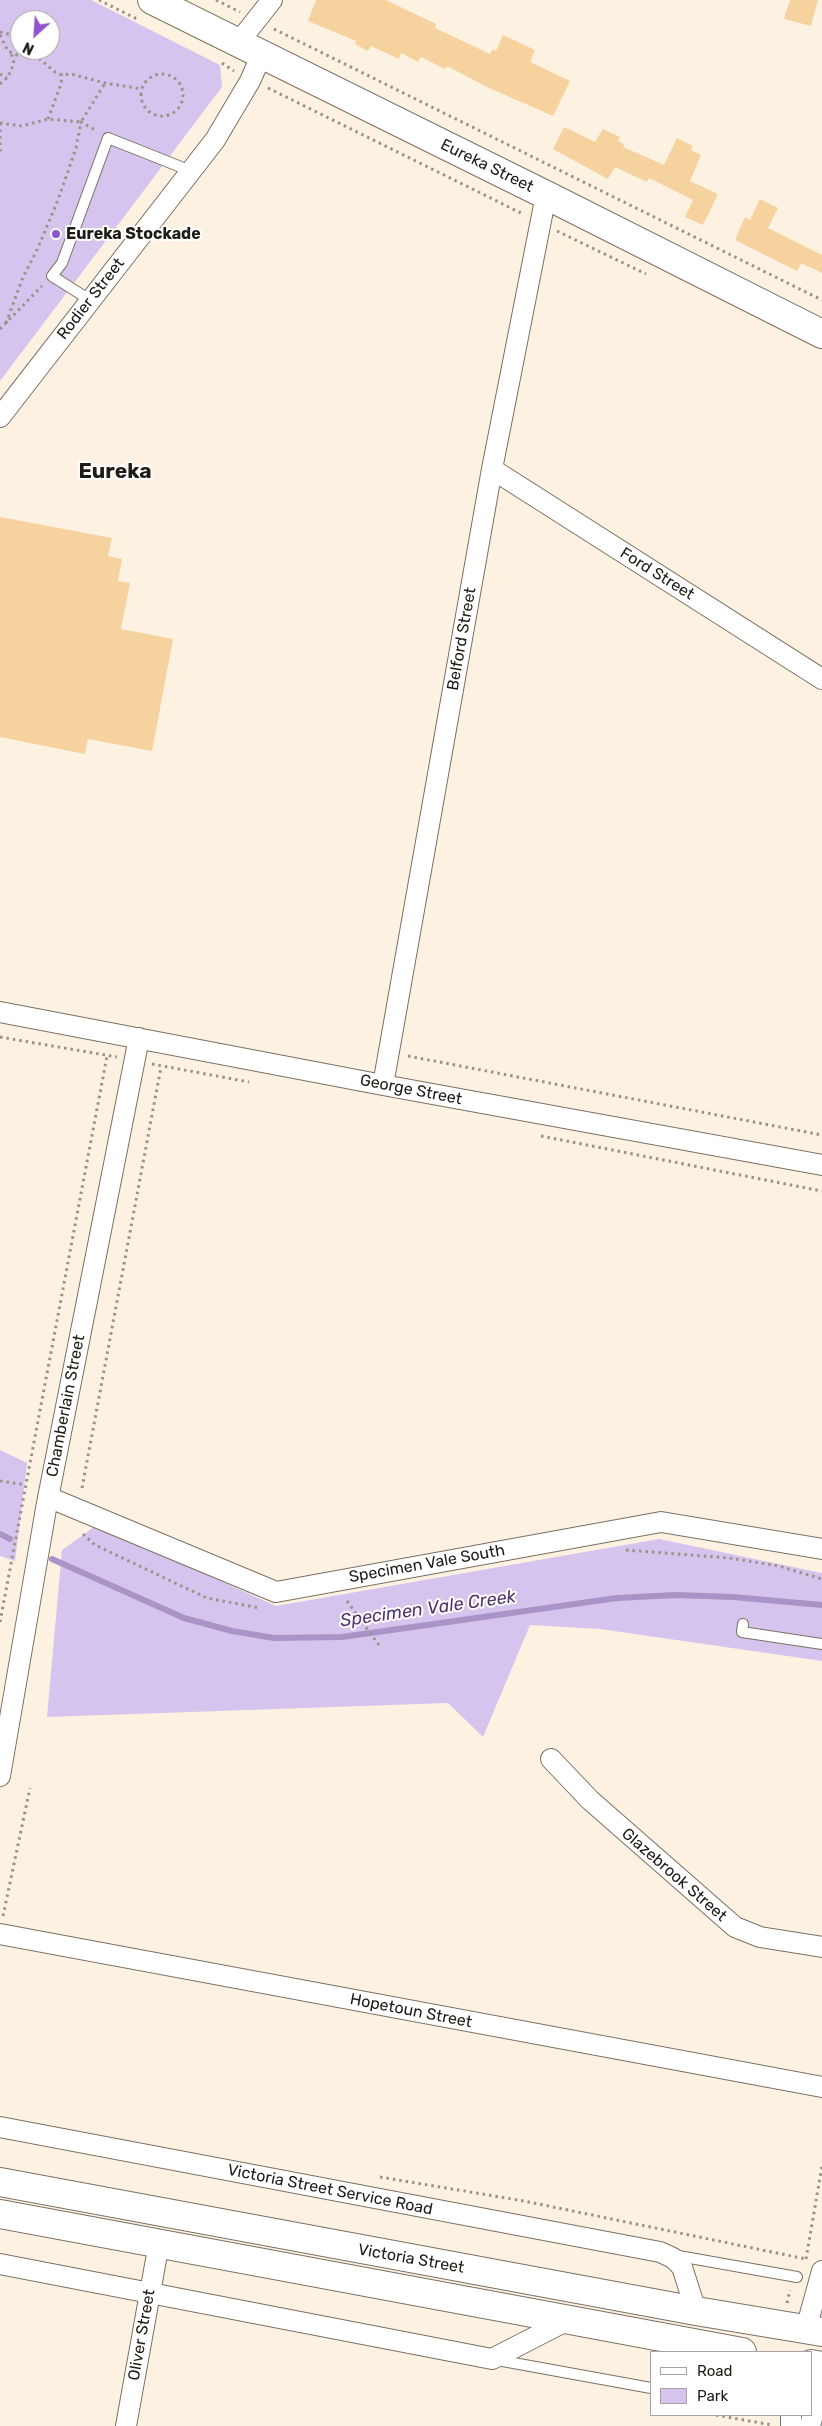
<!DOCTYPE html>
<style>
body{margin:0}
#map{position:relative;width:822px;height:2426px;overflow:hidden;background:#fdf2e2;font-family:Rubik,sans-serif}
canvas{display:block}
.legend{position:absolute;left:650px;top:2351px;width:162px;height:65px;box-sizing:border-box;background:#fff;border:1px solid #a5a4a2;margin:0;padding:6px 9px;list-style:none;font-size:15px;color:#1f1c16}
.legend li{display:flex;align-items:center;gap:10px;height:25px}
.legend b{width:25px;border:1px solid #a5a4a2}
.north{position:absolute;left:10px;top:10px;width:50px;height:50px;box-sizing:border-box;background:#fff;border:1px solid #a5a4a2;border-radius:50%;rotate:206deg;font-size:14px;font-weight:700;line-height:20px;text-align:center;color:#1f1c16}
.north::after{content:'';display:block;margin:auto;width:18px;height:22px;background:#8f55cc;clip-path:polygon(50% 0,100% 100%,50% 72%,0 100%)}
</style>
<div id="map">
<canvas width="822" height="2426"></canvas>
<ul class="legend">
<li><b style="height:6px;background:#fff"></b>Road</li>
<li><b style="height:14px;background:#d5c4ed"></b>Park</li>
</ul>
<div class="north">N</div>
</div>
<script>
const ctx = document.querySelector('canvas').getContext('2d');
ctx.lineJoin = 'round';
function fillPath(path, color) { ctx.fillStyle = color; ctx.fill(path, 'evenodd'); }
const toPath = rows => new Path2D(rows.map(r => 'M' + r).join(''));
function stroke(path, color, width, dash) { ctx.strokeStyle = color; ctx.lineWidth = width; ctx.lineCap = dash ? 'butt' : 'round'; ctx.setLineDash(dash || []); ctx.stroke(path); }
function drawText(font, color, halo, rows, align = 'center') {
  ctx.font = font + ' Rubik,sans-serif'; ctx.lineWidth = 4; ctx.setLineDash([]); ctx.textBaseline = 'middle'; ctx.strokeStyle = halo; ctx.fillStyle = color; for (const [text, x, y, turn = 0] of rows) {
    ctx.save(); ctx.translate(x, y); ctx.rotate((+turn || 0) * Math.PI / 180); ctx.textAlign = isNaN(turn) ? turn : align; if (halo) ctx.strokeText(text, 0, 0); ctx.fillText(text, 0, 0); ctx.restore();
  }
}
fillPath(toPath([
 [0,0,91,0,220,65,222,87,0,381],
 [20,20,50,20,50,50,20,50],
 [0,1450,27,1463,15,1561,0,1556],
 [97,1525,276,1606,659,1539,822,1573,822,1661,600,1629,530,1625,483,1737,448,1703,47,1717,62,1550]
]), '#d5c4ed');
stroke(toPath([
 [0,1534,10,1539],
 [52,1559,184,1618,232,1631,274,1638,342,1637,617,1598,676,1595,733,1597,822,1605]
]), '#aa94c7', 6);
fillPath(toPath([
 [316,0,386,0,436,24,435,28,490,54,493,49,496,51,503,35,535,50,530,62,570,81,553,116,487,87,447,66,445,69,421,57,418,62,401,53,399,59,371,46,368,51,355,44,356,41,308,21],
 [790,0,818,0,811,26,784,19],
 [564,127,595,142,603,129,620,137,618,141,624,144,623,147,664,165,677,138,693,146,691,150,701,155,690,181,718,194,703,225,685,217,693,200,649,178,647,182,615,167,608,179,553,149],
 [760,199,778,208,768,228,822,255,822,273,801,263,797,271,735,240,745,217,750,220],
 [0,517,112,538,108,556,122,559,118,581,130,583,121,629,173,639,152,751,88,739,85,754,0,737]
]), '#f5d29e');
const lane = toPath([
 [90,300,52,276,62,263,108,138,191,171],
 [743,1624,742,1632,822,1644],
 [673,2255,797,2277],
 [497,2360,651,2388]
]);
const street = toPath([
 [238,43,272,0],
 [0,417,215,140,250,81,262,54],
 [492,469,822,679],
 [0,1012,383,1085,822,1165],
 [383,1085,492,469,546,195],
 [48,1497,276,1592,661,1522,822,1549],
 [551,1759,590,1800,735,1927,760,1937,822,1947],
 [0,1776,47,1503,139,1038],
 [0,1934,822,2087],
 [0,2127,660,2252,673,2258,682,2267,696,2311],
 [0,2264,492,2359,568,2320],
 [806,2329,822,2271],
 [126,2426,159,2243],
 [791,2426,791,2415],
 [810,2426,822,2379]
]);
const secondary = toPath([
 [152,0,546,195,822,334],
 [0,2182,696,2311,822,2332],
 [0,2214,742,2352],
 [811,2364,822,2366]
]);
stroke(lane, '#7b7163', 12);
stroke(street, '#7b7163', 22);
stroke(secondary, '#7b7163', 30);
stroke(toPath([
 [99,0,137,19],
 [216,0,240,12],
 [274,29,822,300],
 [0,32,20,37],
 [0,35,8,51,17,55,29,52],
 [29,50,55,72,62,75,71,74,105,83,142,89],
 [222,63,234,71],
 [0,74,7,78],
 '141 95a21 21 0 1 1 42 0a21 21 0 1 1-42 0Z',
 [0,84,8,77,14,63,11,53],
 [268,88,523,214],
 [48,119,61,84,62,75],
 [0,123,22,126,48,119,81,122,105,83],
 [0,123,0,154],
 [557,231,646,274],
 [6,323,23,277,37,250,58,200,76,148,81,122,97,131],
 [0,329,42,286],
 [0,1037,117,1057],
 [408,1056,822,1135],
 [152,1064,249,1082],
 [541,1136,822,1191],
 [0,1481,26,1485],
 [82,1488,161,1067],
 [83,1534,95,1545,207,1598,260,1608],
 [626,1550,729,1558,779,1566,822,1579],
 [347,1601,381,1648],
 [0,1622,107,1056],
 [3,1916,30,1788],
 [380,2177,524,2201,806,2259],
 [806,2259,822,2166],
 [787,2303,790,2290],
 [716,2415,772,2425]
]), '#999286', 3, [2.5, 4]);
stroke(lane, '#fff', 10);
stroke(street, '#fff', 20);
stroke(secondary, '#fff', 28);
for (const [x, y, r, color] of [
 [56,234,5,"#8f55cc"]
]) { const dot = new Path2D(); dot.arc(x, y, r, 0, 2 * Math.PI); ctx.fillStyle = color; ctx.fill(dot); stroke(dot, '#fff', 2); }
drawText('16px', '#1f1c16', '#fff', [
 ["Eureka Street",487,166,26],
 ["Rodier Street",91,299,-52],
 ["Ford Street",657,574,32],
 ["Belford Street",462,639,-80],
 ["George Street",411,1090,11],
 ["Chamberlain Street",66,1406,-79],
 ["Specimen Vale South",427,1564,-10],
 ["Glazebrook Street",674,1875,41],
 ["Hopetoun Street",411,2011,11],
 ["Victoria Street Service Road",330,2190,11],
 ["Victoria Street",411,2259,10],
 ["Oliver Street",142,2335,-80]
]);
drawText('bold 16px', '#1f1c16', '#fff', [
 ["Eureka Stockade",66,234]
], 'left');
drawText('italic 18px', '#513372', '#fff', [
 ["Specimen Vale Creek",428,1609,-8]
]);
drawText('bold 21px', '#1f1c16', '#fff', [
 ["Eureka",115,472]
]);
</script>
